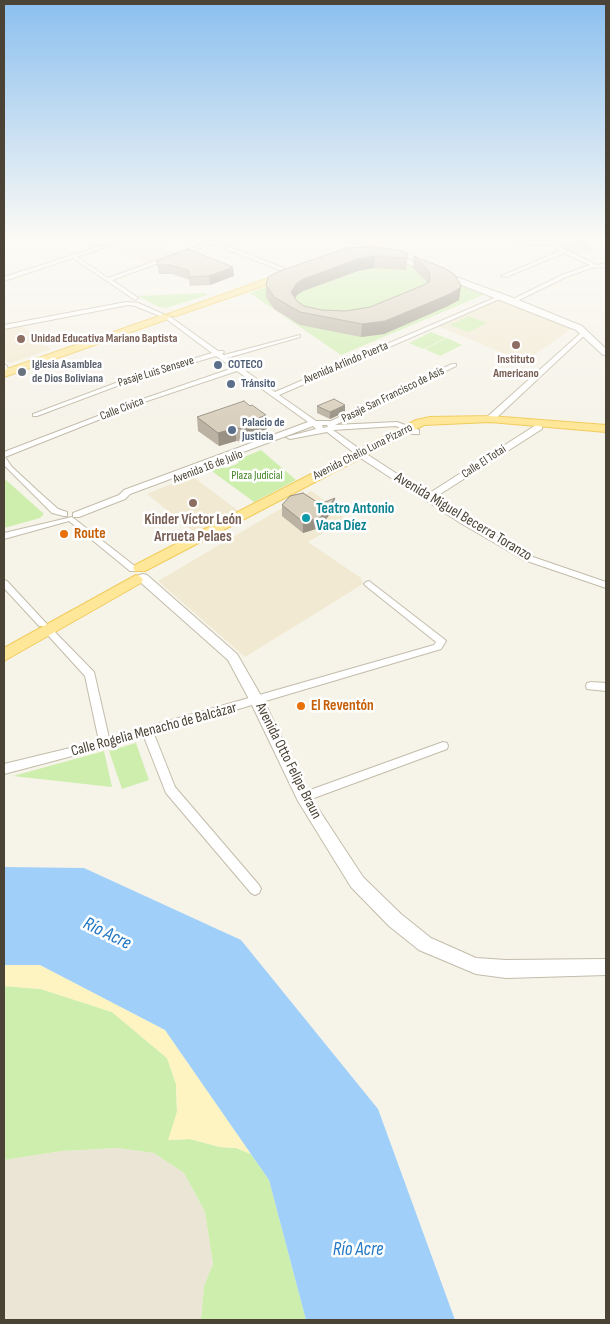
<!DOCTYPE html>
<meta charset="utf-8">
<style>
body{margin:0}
#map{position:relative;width:610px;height:1324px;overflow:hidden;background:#f6f3e9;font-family:"Sofia Sans Condensed",sans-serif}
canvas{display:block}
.frame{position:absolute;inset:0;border:5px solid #4b4436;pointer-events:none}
</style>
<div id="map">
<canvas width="610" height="1324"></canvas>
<div class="frame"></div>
</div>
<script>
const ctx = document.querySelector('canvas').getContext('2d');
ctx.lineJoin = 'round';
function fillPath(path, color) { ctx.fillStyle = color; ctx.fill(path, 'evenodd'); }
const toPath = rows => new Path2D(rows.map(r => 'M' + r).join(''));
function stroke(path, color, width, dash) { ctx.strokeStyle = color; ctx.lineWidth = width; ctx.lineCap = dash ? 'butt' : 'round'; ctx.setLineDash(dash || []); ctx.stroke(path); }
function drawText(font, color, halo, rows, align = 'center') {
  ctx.font = font + ' "Sofia Sans Condensed",sans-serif'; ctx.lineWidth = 5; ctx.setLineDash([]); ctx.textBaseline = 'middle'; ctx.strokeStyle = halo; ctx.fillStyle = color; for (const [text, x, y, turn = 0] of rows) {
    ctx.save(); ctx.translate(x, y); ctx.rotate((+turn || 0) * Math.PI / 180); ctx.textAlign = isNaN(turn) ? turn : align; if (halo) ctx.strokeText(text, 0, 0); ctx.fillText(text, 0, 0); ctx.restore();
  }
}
fillPath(toPath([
 [118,1148,154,1153,184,1173,205,1212,213,1264,204,1286,201,1320,4,1320,4,1160,62,1151]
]), '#ebe5d6');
fillPath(toPath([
 [137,238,153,238,170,244,161,248,176,254,148,264,110,248],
 [499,299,573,328,524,362,438,326],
 [23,326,51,349,11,363,7,362,4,359,4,329],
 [192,476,240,512,197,534,147,494],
 [311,491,342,512,344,521,308,542,361,578,363,584,245,657,158,581]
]), '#f1e9d1');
fillPath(toPath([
 [582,242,595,250,571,253,558,246]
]), '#f8e1dc');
fillPath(toPath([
 [361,251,374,251,483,293,483,295,341,355,250,293],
 [205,293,207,295,166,308,159,307,138,296],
 [469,316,487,323,468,332,450,325],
 [431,332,446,338,423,349,409,343],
 [447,338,462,345,440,356,425,349],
 [261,450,296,480,254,502,209,469,215,467,226,468,237,464,239,462,235,461],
 [4,480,6,480,44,514,40,518,4,528],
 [136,743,149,780,122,789,109,751],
 [104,751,112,787,13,776],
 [4,986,41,989,112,1012,167,1058,176,1084,177,1112,169,1140,190,1139,220,1147,236,1148,251,1154,269,1180,306,1320,201,1320,204,1286,213,1264,205,1212,184,1173,154,1153,118,1148,62,1151,4,1160]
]), '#ceeeae');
fillPath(toPath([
 [4,965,40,965,165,1030,251,1154,236,1148,220,1147,190,1139,168,1140,177,1112,176,1084,167,1058,112,1012,41,989,4,986]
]), '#fdf4c2');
fillPath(toPath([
 [4,867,84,868,241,940,378,1109,455,1320,306,1320,269,1180,165,1030,40,965,4,965]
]), '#a0d0f9');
const minor = toPath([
 [125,238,133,238,77,257,108,278,208,242,200,238,212,240,225,238,217,242,296,273,291,274,212,244,112,280,137,297,138,298,135,300,73,258,4,281,4,277,125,238],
 [343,238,351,238,365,244,360,245,343,238],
 [511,238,518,238,535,242,580,238,601,238,535,246,524,244,511,238],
 [560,247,597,265,606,263,606,267,591,268,566,277,515,302,511,302,511,300,562,275,590,265,564,253,506,277,501,276,560,251,557,249,560,247],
 [499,296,504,297,279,395,316,421,331,421,452,364,456,364,456,366,335,425,397,422,419,430,419,434,413,434,396,426,333,430,368,455,428,494,536,425,542,425,542,429,434,498,468,520,530,556,606,582,606,588,524,560,462,524,362,459,327,432,290,439,286,437,316,429,313,426,130,494,125,499,79,517,73,517,73,513,119,495,124,490,308,422,237,371,141,403,5,457,12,467,39,492,58,509,67,512,67,516,64,516,52,513,4,465,4,452,137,401,233,368,216,356,125,383,37,416,33,416,33,414,121,381,212,353,165,318,165,316,169,316,218,351,223,351,224,352,222,354,224,355,300,335,300,337,227,358,239,366,245,366,246,367,243,369,275,392,499,296],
 [322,425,327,425,328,427,323,428,322,425],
 [126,302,138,303,163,314,160,316,135,306,128,305,4,329,4,325,126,302],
 [583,331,588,332,493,421,487,421,487,417,583,331],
 [4,364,7,366,8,374,5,376,4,364],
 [72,517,136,567,137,569,136,571,130,571,69,521,4,539,4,533,72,517],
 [4,580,7,581,45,622,47,624,45,626,39,626,4,588,4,580],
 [369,581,444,639,446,641,441,649,154,734,175,787,259,885,261,889,259,893,255,895,251,893,166,793,144,737,4,774,4,764,99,741,85,676,45,632,43,630,45,628,51,628,94,672,109,738,434,645,436,642,366,586,364,584,366,582,369,581],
 [591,682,606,683,606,691,587,689,586,686,587,683,591,682],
 [443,742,447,743,448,746,447,749,303,802,299,800,297,797,299,794,443,742]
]);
const tertiary = toPath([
 [360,243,364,243,516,299,582,326,606,349,606,355,603,355,576,330,360,245,360,243],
 [143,574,147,575,237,654,264,701,308,793,363,877,401,914,431,938,476,958,506,960,606,959,606,975,506,978,476,974,419,950,389,926,351,887,298,801,250,701,228,660,139,581,137,578,139,575,143,574]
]);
const primary = toPath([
 [390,238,404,238,350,256,343,254,390,238],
 [286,272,289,273,289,277,176,316,170,316,168,314,286,272],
 [165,314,170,317,168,319,4,377,4,370,165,314],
 [490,416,606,425,606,432,490,422,424,425,145,571,135,571,133,568,135,565,416,420,430,417,490,416],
 [136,575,141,577,143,580,141,583,4,661,4,648,136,575]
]);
stroke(minor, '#c3bcaa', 2);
stroke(tertiary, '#c3bcaa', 2);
stroke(primary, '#f1cc5c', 2);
fillPath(minor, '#fff');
fillPath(tertiary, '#fff');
fillPath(primary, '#ffe799');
fillPath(toPath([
 [346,248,408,254,406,270,374,268,358,271,303,291,297,295,295,298,297,301,304,306,322,310,346,311,370,307,424,285,428,283,413,268,414,256,459,300,448,306,384,334,361,337,300,325,274,309,266,297,266,285],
 [157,261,234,276,210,285,190,286,189,280,172,274,159,274],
 [250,406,266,415,267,429,255,433,246,442,236,441,219,446,198,431,197,417],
 [317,406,345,412,330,419,317,413],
 [320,504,334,509,319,528,303,533,282,516,282,505]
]), '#bbb2a3');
fillPath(toPath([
 [375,256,374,268,358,271,303,291,297,295,291,304,291,292,297,283,303,279,358,259],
 [233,267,234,276,210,285,209,276],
 [461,287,459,300,448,306,384,334,361,337,362,324],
 [345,405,345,412,330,419,330,412],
 [266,415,267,429,255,433,246,442,246,429,254,420],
 [236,428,236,441,219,446,218,433],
 [335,498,334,509,319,528,303,533,303,522]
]), '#989184');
const building = toPath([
 [374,247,399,250,408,254,407,258,375,256,358,259,303,279,297,283,291,292,297,301,304,306,322,310,346,311,370,307,424,285,430,281,429,271,414,256,444,268,454,274,460,283,461,287,450,294,385,321,362,324,300,312,274,297,266,285,268,277,280,271,346,248,374,247],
 [188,249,233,267,209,276,189,277,189,271,171,265,157,265,157,261,188,249],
 [334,399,345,405,330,412,317,406,334,399],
 [244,401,250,406,252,405,266,415,254,420,246,429,236,428,218,433,197,417,244,401],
 [303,493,320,504,335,498,320,518,303,522,282,505,290,496,303,493]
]);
fillPath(building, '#d9cfbd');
stroke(building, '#989184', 1);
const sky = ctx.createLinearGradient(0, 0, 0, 424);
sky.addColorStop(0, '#8bbfef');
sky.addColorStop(0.56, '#fbfaf5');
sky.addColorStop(1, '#fbfaf500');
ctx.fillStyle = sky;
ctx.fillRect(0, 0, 610, 424);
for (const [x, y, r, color] of [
 [21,339,5,"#8d6e63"],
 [516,345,5,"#8d6e63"],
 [218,365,5,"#5c6f8a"],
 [22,372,5,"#6b7280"],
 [231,384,5,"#5c6f8a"],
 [232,430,5,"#5c6f8a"],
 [193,503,5,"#8d6e63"],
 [306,518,5,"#0f9aa8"],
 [64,534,5,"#e8710a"],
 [301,706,5,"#e8710a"]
]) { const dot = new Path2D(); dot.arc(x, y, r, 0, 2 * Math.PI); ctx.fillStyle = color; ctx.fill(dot); stroke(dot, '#fff', 2); }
drawText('bold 12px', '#785e54', '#fff', [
 ["Unidad Educativa Mariano Baptista",31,339],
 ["Instituto",516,360,"center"],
 ["Americano",516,374,"center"]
], 'left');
drawText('12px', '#4b4436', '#fff', [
 ["Avenida Arlindo Puerta",346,363,-23],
 ["Pasaje Luis Senseve",156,372,-17],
 ["Pasaje San Francisco de Asís",393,395,-26],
 ["Calle Cívica",122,409,-21],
 ["Avenida Chelio Luna Pizarro",363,452,-27],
 ["Calle El Totai",484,462,-33],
 ["Avenida 16 de Julio",208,467,-21]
]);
drawText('bold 12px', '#5b616d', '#fff', [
 ["Iglesia Asamblea",32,365],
 ["de Dios Boliviana",32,379]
], 'left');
drawText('bold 12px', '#4e5e75', '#fff', [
 ["COTECO",228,365],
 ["Tránsito",241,384],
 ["Palacio de",242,423],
 ["Justicia",242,437]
], 'left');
drawText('12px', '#428422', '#fff', [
 ["Plaza Judicial",257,476]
]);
drawText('bold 15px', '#0d838f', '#fff', [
 ["Teatro Antonio",316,509],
 ["Vaca Díez",316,526]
], 'left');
drawText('15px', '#4b4436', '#fff', [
 ["Avenida Miguel Becerra Toranzo",463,517,31],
 ["Calle Rogelia Menacho de Balcázar",154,730,-15],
 ["Avenida Otto Felipe Braun",288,761,63]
]);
drawText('bold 15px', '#785e54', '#fff', [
 ["Kinder Víctor León",193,520],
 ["Arrueta Pelaes",193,537]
]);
drawText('bold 15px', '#c56008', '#fff', [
 ["Route",74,534],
 ["El Reventón",311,706]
], 'left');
drawText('italic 19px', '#2277c4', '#fff', [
 ["Río Acre",107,934,26],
 ["Río Acre",358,1250]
]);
</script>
